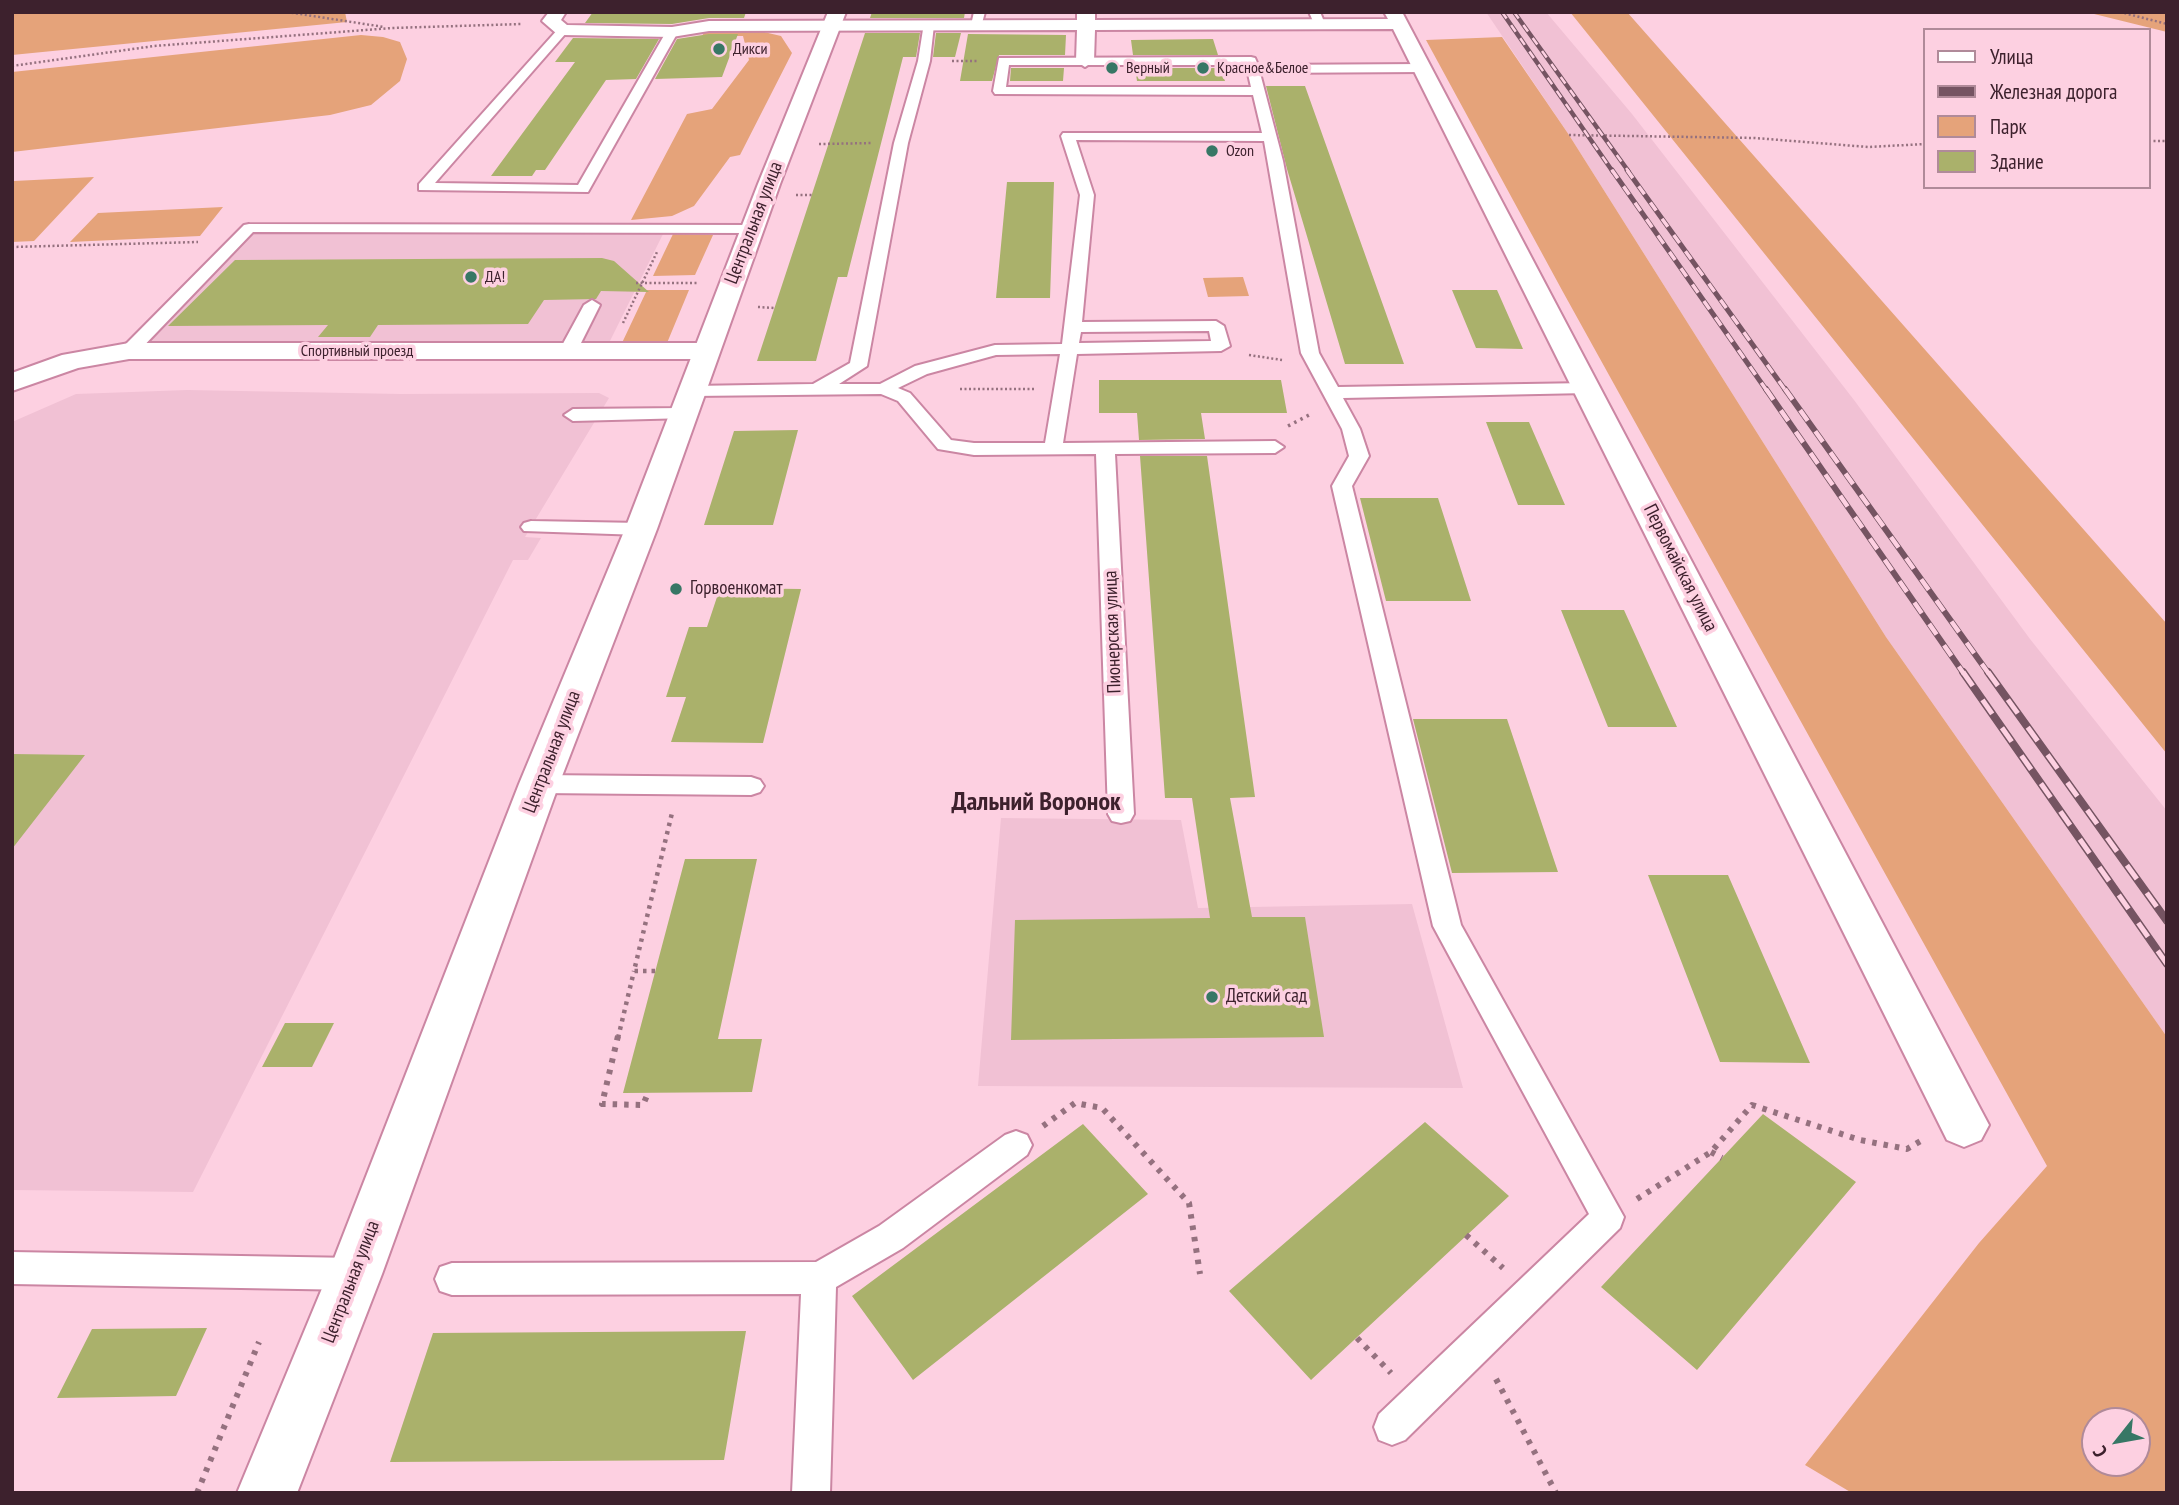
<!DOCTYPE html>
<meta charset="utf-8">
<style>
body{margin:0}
#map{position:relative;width:2179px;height:1505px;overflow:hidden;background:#fdd0e1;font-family:"PT Sans Narrow",sans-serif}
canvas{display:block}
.frame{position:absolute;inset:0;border:14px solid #3d212d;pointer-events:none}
.legend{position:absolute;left:1923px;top:28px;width:228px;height:161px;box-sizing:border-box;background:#fdd0e1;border:2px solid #b08a99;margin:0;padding:9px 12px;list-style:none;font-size:21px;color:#3d212d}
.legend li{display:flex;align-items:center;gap:14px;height:35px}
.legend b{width:35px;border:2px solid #b08a99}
.north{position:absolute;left:2081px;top:1407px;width:70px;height:70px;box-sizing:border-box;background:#fdd0e1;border:2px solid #b08a99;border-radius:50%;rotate:239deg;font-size:19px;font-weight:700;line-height:28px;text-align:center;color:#3d212d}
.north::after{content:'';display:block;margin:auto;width:24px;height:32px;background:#377765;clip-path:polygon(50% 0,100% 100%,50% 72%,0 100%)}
</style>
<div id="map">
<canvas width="2179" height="1505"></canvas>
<div class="frame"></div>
<ul class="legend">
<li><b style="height:9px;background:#fff"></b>Улица</li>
<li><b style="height:9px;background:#755462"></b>Железная дорога</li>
<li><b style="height:19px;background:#e5a37a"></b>Парк</li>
<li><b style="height:19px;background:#aab16b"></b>Здание</li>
</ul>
<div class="north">С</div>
</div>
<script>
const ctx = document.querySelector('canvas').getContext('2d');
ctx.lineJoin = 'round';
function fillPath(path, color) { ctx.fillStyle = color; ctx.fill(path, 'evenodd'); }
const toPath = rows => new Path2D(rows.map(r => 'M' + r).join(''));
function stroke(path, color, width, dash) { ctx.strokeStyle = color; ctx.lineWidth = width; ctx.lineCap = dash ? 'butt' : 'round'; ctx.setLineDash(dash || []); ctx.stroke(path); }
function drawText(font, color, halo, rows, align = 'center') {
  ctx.font = font + ' "PT Sans Narrow",sans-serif'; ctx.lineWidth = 7; ctx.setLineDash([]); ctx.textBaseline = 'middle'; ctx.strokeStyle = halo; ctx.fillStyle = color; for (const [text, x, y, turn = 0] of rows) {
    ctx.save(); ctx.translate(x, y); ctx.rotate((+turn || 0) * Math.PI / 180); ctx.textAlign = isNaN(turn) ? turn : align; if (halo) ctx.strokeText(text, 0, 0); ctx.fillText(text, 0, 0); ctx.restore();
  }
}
fillPath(toPath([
 [1486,12,1546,12,1632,114,1854,400,2030,639,2167,811,2167,1037,1886,637,1569,135],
 [665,230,606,349,141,346,253,234],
 [187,390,401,394,599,393,609,398,525,537,541,538,528,560,513,560,193,1192,12,1190,12,422,76,394],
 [1001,818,1181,820,1198,908,1412,904,1463,1088,978,1086]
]), '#f1c1d4');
fillPath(toPath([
 [12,12,345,12,347,22,12,55],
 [1570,12,1627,12,2167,624,2167,754],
 [2086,12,2160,12,2167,14,2167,32],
 [706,29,751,29,781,36,792,53,740,155,730,157,694,206,672,216,631,220,687,114,712,109,749,60,743,36,702,36],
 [361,35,383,37,400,42,407,59,400,81,371,105,330,115,12,152,12,72],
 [1502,37,1569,135,1886,637,2167,1037,2167,1493,1852,1493,1805,1465,1979,1243,2047,1166,1563,292,1426,40],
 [2095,1421,2137,1421,2137,1463,2095,1463],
 [94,177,34,241,12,242,14,181],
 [223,207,200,236,70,242,98,213],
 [673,234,713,235,695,275,653,276],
 [1243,277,1249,296,1208,297,1203,278],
 [647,290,689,290,667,343,621,345]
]), '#e5a37a');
fillPath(toPath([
 [593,12,746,12,744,18,709,18,672,24,585,23],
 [872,12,965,12,964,18,870,18],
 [865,33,920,33,916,57,903,57,847,277,838,277,816,361,757,361],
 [936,33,961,33,955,57,933,57],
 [709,34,738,34,722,77,655,79,677,39],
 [968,34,1066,35,1065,55,999,55,992,81,960,81],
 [573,38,659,39,636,79,606,80,545,170,536,170,532,176,491,176,575,62,555,62],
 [1213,39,1218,55,1133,55,1131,40],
 [1011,68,1064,68,1063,81,1010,81],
 [1135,68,1221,68,1225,81,1137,81],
 [1266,86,1305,86,1404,364,1345,364,1287,169],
 [1007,182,1054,182,1050,298,996,298],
 [602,258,614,261,649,292,601,291,596,299,544,300,528,324,378,325,370,337,318,337,328,325,168,326,235,260],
 [1452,290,1497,290,1523,349,1476,348],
 [1099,380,1281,380,1287,413,1201,413,1205,439,1139,440,1137,413,1099,413],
 [1486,422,1529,422,1565,505,1518,505],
 [798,430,773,525,704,525,734,431],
 [1140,456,1207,456,1255,797,1230,798,1252,917,1305,917,1324,1037,1011,1040,1015,920,1210,918,1192,798,1165,798],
 [1360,498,1438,498,1471,601,1386,601],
 [720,588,801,589,763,743,671,742,686,697,666,697,689,627,707,627],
 [1561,610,1624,610,1677,727,1608,727],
 [1413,719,1507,719,1558,872,1452,873],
 [12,754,85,755,12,849],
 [685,859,757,859,718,1039,762,1039,752,1092,623,1093],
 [1648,875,1728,875,1810,1063,1720,1062],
 [285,1023,334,1023,312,1067,262,1067],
 [1763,1114,1856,1182,1697,1370,1601,1287],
 [1425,1122,1509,1196,1311,1380,1229,1291],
 [1083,1124,1148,1194,913,1380,852,1296],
 [207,1328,176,1396,57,1398,92,1329],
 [746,1331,724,1460,390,1462,433,1333]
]), '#aab16b');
const service = toPath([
 [974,12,985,12,981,27,971,25,974,12],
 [1309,12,1320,12,1325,24,1323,26,1315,26,1309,12],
 [924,23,934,25,930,61,908,143,867,366,839,384,880,384,915,366,995,345,1062,344,1080,195,1061,136,1063,133,1262,133,1253,95,995,94,993,91,999,58,1251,57,1255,58,1258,65,1423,64,1429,68,1423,72,1260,73,1283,161,1319,353,1338,387,1588,383,1597,388,1588,393,1343,398,1360,429,1369,456,1352,486,1461,925,1624,1217,1620,1228,1405,1440,1392,1445,1379,1440,1374,1427,1379,1414,1589,1214,1433,926,1332,486,1349,456,1342,429,1301,353,1264,141,1076,140,1094,195,1082,322,1216,321,1224,326,1230,346,1221,351,1077,354,1063,443,1275,441,1284,447,1275,453,1115,454,1134,814,1130,821,1121,823,1112,821,1108,814,1096,454,974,455,938,449,898,401,881,394,692,396,683,391,692,386,813,384,850,363,894,143,918,61,924,23],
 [1009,65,1246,65,1251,87,1006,87,1009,65],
 [1209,331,1211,341,1079,343,1081,332,1209,331],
 [1060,354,1045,443,974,443,951,440,910,393,898,388,927,374,996,355,1060,354],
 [563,27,567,28,567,32,435,183,578,185,666,32,676,30,678,32,588,192,419,190,419,184,559,28,563,27],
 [249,224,753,225,760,229,753,233,253,232,135,355,123,355,120,351,123,347,244,225,249,224],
 [592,300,600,305,577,351,568,356,562,355,559,351,584,305,592,300],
 [683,408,689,410,692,414,689,418,573,421,564,415,573,409,683,408],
 [531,521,641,523,648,525,651,529,648,533,641,535,524,531,521,527,524,523,531,521],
 [539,775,751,777,760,780,764,786,760,792,751,795,539,793,530,790,526,784,530,778,539,775],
 [1016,1131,1027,1135,1032,1145,1027,1155,903,1248,836,1287,830,1493,792,1493,801,1294,452,1295,440,1291,435,1279,440,1267,452,1263,816,1262,879,1226,1005,1135,1016,1131],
 [12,1252,355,1258,367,1262,372,1274,367,1286,355,1290,12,1284,12,1252]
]);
const minor = toPath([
 [549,12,566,12,561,20,567,25,672,27,709,21,1077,20,1077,12,1095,12,1095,20,1388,19,1384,12,1402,12,1981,1110,1989,1125,1981,1140,1964,1147,1947,1140,1393,29,1095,30,1094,61,1085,67,1076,61,1077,30,709,31,672,37,563,35,557,34,542,21,549,12],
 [129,343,706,343,716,345,720,351,716,357,706,359,129,359,78,368,12,391,12,373,62,355,129,343]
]);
const secondary = toPath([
 [828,12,846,12,780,184,657,529,559,784,382,1274,297,1493,237,1493,328,1274,519,784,625,529,758,184,828,12]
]);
stroke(service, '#cb86a3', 4);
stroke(minor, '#cb86a3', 4);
stroke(secondary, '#cb86a3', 4);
stroke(toPath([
 [287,12,384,27],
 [2120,12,2167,24],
 [952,61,978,61],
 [12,66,154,46,392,28,522,24],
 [1569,135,1755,138,1868,147,1925,144],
 [2149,141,2167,141],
 [819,144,873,143],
 [796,195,813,195],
 [12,247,198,242],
 [636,283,697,283],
 [758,307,775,308],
 [623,323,657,252],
 [1249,355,1282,360],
 [960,389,1035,389]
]), '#95717f', 2.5, [2, 2.5]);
stroke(toPath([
 [1288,426,1311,414]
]), '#95717f', 3.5, [2.5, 4.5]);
stroke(toPath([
 [655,971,634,971,672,813],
 [618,1038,634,971]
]), '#95717f', 4.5, [3.5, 5]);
stroke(toPath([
 [618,1036,602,1104,643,1105,648,1093],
 [1043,1126,1075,1103,1102,1108,1189,1203,1200,1274],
 [1711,1152,1722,1158],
 [1637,1199,1711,1152,1752,1105,1860,1140,1907,1149,1924,1139],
 [1466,1235,1503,1268],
 [1357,1338,1391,1373],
 [1496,1379,1556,1493],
 [197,1493,259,1342]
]), '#95717f', 6, [4.5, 7]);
fillPath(service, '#fff');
fillPath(minor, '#fff');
fillPath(secondary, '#fff');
const railFar3 = toPath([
 [1502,12,1613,172],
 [1514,12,1629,172]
]);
const railFar2 = toPath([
 [1612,170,1767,391],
 [1627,170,1786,391]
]);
const railFar1 = toPath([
 [1766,389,1964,674],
 [1785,389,1989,674]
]);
const rail = toPath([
 [1963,672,2167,964],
 [1988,672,2167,921]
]);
stroke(railFar3, '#755462', 4.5);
stroke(railFar2, '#755462', 5);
stroke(railFar1, '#755462', 6);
stroke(rail, '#755462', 8);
stroke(railFar3, '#fdd0e1', 2.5, [8]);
stroke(railFar2, '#fdd0e1', 3.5, [10]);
stroke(railFar1, '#fdd0e1', 4.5, [13]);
stroke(rail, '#fdd0e1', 5, [17]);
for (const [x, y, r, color] of [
 [719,49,7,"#377765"],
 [1112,68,7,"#377765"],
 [1203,68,7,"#377765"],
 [1212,151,7,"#377765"],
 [471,277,7,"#377765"],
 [676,589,7,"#377765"],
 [1212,997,7,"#377765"]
]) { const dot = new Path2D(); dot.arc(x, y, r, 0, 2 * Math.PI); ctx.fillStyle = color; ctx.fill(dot); stroke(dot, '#fdd0e1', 2.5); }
drawText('16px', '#3d212d', '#fdd0e1', [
 ["Дикси",733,49],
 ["Верный",1126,68],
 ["Красное&Белое",1217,68],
 ["Ozon",1226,151],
 ["ДА!",485,277]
], 'left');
drawText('16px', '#3d212d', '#fdd0e1', [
 ["Спортивный проезд",357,351]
]);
drawText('19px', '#3d212d', '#fdd0e1', [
 ["Центральная улица",754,223,-69],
 ["Первомайская улица",1680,568,63],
 ["Пионерская улица",1113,632,-92],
 ["Центральная улица",552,752,-69],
 ["Центральная улица",351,1282,-69]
]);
drawText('19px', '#3d212d', '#fdd0e1', [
 ["Горвоенкомат",690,589],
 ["Детский сад",1226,997]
], 'left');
drawText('bold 26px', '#3d212d', '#fdd0e1', [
 ["Дальний Воронок",1036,803]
]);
</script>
